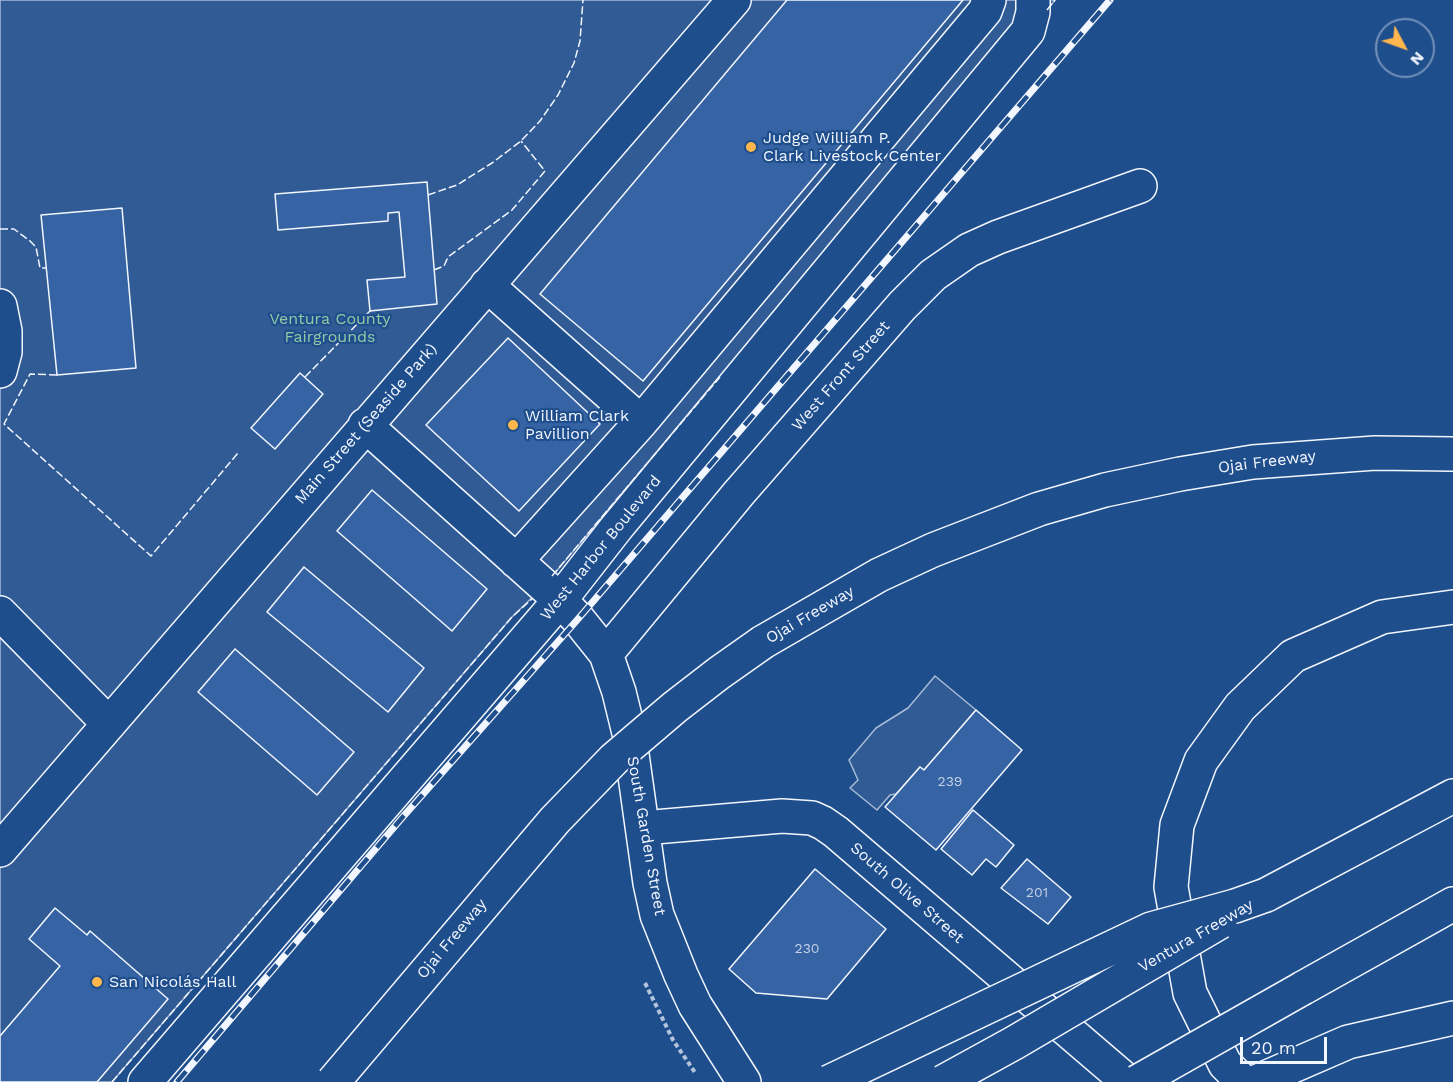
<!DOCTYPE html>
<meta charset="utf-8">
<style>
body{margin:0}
#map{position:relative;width:1453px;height:1082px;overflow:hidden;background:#1f4e8c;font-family:"Work Sans",sans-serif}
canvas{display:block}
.north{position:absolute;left:1375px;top:18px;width:60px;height:60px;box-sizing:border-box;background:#1f4e8c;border:2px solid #7391ba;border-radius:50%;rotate:131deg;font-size:16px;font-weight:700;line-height:24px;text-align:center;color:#f2f6ff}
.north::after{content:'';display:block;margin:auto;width:21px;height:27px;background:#ffb74d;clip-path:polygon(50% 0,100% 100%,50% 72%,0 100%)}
.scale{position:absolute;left:1240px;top:1037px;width:87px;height:27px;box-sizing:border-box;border:3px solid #f2f6ff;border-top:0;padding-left:8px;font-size:18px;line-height:21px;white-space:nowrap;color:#f2f6ff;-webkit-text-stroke:4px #1f4e8c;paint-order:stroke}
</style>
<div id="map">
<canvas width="1453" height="1082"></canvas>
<div class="north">N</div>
<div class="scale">20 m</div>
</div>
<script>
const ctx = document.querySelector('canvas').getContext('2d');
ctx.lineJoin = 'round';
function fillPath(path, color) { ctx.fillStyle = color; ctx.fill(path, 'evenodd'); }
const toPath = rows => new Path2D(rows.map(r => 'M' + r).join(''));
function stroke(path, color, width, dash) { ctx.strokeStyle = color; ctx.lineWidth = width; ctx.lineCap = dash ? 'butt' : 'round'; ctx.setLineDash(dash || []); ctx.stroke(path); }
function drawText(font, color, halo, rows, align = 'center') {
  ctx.font = font + ' "Work Sans",sans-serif'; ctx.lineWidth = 4.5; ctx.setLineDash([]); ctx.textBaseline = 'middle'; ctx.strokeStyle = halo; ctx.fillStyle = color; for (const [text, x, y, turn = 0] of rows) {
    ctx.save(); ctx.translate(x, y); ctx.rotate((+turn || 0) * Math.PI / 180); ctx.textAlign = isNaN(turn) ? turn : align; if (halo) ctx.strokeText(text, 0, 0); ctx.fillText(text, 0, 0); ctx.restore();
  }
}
const built = toPath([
 [0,0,1055,0,1047,10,1020,21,544,586,512,617,112,1082,0,1082,0,0],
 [935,676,976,710,924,770,920,767,896,794,890,795,877,810,850,788,858,780,849,760,876,728,908,708,935,676]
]);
fillPath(built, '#305b95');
stroke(built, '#a8bbd7', 1.5);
const building = toPath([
 [787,0,963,0,643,381,540,294,787,0],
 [427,182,437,304,370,311,367,280,405,277,399,212,388,213,388,221,278,230,275,194,427,182],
 [122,208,136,368,57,375,41,215,122,208],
 [508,338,600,424,519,511,426,425,508,338],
 [300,373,323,394,275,449,251,428,300,373],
 [372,490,487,589,452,631,337,531,372,490],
 [304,567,424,668,388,712,267,612,304,567],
 [235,649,354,752,317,795,198,692,235,649],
 [976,710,1022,750,936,850,885,807,920,767,924,770,976,710],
 [973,810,1014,845,996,867,986,859,972,875,941,849,973,810],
 [1027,859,1071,897,1048,924,1001,888,1027,859],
 [815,869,886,929,827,999,756,993,729,969,815,869],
 [55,908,87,935,90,931,168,999,97,1082,0,1082,0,1036,60,966,29,939,55,908]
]);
fillPath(building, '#3563a3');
stroke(building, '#f2f6ff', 1.5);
const minor = toPath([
 [487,285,641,422,516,561],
 [0,306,5,331,5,352,0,371],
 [641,422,985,11,989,0],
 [365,425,560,600,578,619,606,654,619,692,629,733,650,883,657,915,681,975,695,1005,744,1082],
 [0,613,109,724],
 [606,654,739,493,902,306,933,275,969,250,998,237,1140,186],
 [643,828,782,816,812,818,823,823,836,832,1128,1082],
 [0,850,734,0],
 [145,1082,560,600,617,527,1028,31,1033,12,1033,0]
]);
const highway = toPath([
 [763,642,879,575,933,550,1039,509,1105,490,1180,474,1253,462,1375,453,1453,454],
 [1266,895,1453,796],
 [1303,988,1453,904],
 [1243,1082,1225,1064,1190,993,1171,887,1177,825,1201,761,1240,707,1293,656,1382,617,1453,607],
 [1256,1082,1348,1042,1453,1018]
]);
stroke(minor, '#f2f6ff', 36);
stroke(highway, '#f2f6ff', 36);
stroke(toPath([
 [645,983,673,1040,696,1074]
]), '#b3c4dc', 4, [4.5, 3]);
stroke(minor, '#1f4e8c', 33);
stroke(highway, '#1f4e8c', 33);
const rail = toPath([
 [177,1082,401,819,578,619,1110,0]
]);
stroke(rail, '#f2f6ff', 7);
stroke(rail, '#1f4e8c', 4.5, [14]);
const highwayBridge = toPath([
 [333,1082,555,820,614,759,675,707,719,673,763,642],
 [829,1082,1151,929,1235,906,1266,895],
 [943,1082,1014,1043,1220,922],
 [1137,1082,1303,988]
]);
stroke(highwayBridge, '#f2f6ff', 36, []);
stroke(highwayBridge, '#1f4e8c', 33);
stroke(toPath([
 [1047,10,1055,0],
 [428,195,457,185,492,163,521,141,540,121,558,95,574,63,580,41,583,0],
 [0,229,14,229,30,241,36,247,40,268,46,268],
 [434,270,444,266,448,257,512,210,545,171,521,141],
 [57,375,30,374,4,424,151,556,238,453],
 [305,377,370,311],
 [552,576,720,377],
 [112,1082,512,617,532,599]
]), '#f2f6ff', 1.5, [8, 3]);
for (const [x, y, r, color] of [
 [751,147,6,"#ffb74d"],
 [513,425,6,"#ffb74d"],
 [97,982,6,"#ffb74d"]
]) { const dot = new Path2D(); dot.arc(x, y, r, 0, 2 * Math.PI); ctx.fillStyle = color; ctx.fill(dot); stroke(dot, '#1f4e8c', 2); }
drawText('14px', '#c3d1e8', null, [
 ["239",950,782],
 ["201",1037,893],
 ["230",807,949]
]);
drawText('16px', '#f2f6ff', '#1f4e8c', [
 ["Judge William P.",763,138],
 ["Clark Livestock Center",763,156],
 ["William Clark",525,416],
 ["Pavillion",525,434],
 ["San Nicolás Hall",109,982]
], 'left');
drawText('16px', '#97c8a6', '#1f4e8c', [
 ["Ventura County",330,319],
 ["Fairgrounds",330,337]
]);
drawText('16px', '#f2f6ff', '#1f4e8c', [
 ["West Front Street",841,376,-49],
 ["Main Street (Seaside Park)",366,424,-49],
 ["Ojai Freeway",1267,462,-7],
 ["West Harbor Boulevard",601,548,-51],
 ["Ojai Freeway",810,615,-30],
 ["South Garden Street",646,836,80],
 ["South Olive Street",907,893,41],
 ["Ventura Freeway",1196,936,-30],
 ["Ojai Freeway",452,939,-50]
]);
</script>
